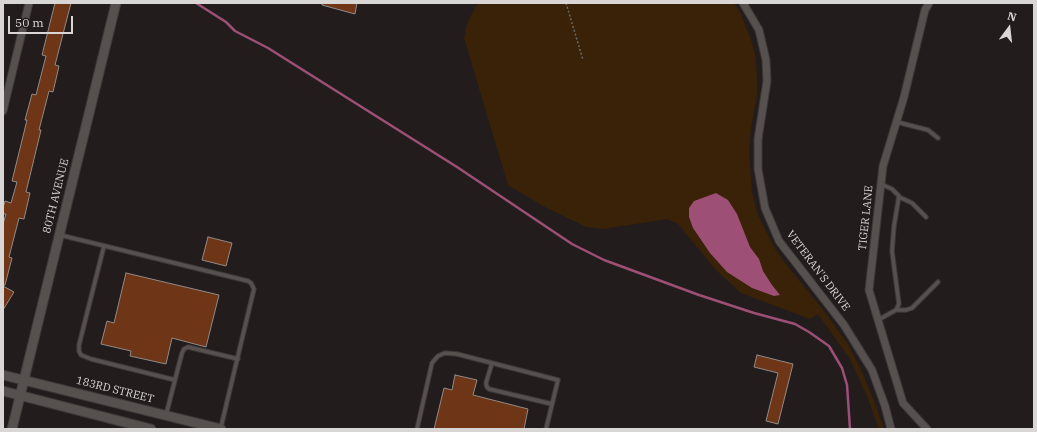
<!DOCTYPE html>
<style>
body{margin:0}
#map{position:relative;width:1037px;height:432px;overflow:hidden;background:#221d1c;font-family:"IBM Plex Serif",serif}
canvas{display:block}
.frame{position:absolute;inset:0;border:4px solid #dad6d5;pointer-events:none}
.north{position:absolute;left:989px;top:8px;width:40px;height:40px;-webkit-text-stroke:3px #221d1c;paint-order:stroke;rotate:15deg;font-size:11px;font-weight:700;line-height:16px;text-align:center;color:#dad6d5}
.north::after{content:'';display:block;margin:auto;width:14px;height:18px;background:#dad6d5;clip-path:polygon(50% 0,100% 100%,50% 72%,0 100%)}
.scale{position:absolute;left:8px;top:16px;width:65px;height:18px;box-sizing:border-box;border:2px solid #dad6d5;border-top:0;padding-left:5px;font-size:12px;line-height:14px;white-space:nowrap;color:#dad6d5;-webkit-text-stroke:3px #221d1c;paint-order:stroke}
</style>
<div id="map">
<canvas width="1037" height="432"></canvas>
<div class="frame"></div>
<div class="north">N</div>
<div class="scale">50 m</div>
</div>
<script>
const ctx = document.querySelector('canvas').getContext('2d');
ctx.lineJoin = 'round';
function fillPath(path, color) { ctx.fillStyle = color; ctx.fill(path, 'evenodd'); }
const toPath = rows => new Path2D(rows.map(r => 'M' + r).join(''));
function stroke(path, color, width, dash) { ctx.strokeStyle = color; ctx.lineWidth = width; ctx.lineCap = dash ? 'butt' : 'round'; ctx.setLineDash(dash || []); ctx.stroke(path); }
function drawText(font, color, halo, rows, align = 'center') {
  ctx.font = font + ' "IBM Plex Serif",serif'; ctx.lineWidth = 3; ctx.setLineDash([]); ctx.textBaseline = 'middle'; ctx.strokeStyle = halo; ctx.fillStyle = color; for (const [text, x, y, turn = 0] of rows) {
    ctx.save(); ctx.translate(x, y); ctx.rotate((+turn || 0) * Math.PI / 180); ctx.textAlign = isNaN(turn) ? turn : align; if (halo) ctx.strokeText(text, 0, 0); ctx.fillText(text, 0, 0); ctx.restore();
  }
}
fillPath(toPath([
 [478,3,734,3,741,14,750,37,755,54,757,75,757,95,751,128,749,151,752,193,758,215,774,247,785,263,824,311,848,344,863,374,875,404,884,429,879,429,867,396,850,359,818,314,810,319,741,293,717,271,678,224,667,219,603,229,586,227,543,206,508,185,464,38,466,28,469,19]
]), '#392208');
fillPath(toPath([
 [716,193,728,200,737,214,750,247,759,259,763,271,772,285,780,295,774,296,752,288,727,272,710,253,693,228,689,217,689,208,694,201]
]), '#9d4f76');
stroke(toPath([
 [196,3,226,22,235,31,268,48,457,167,572,244,604,260,699,295,754,313,795,324,809,332,829,346,842,368,847,385,850,429]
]), '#9d4f76', 2.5);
const building = toPath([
 [55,3,71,3,55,65,59,66,53,92,49,91,39,130,41,130,26,192,30,193,24,219,19,218,9,257,12,258,5,285,3,285,3,224,6,214,3,214,3,208,5,201,11,203,17,182,12,181,27,120,25,120,32,94,36,95,46,56,42,55,55,3],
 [322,3,357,3,355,14,322,5,322,3],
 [208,237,232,243,226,266,202,260,208,237],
 [126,273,219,295,206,347,172,338,166,364,130,356,131,351,101,344,107,321,114,323,126,273],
 [3,286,14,292,3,310,3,286],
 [757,355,793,364,778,424,766,421,778,373,754,367,757,355],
 [455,375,477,380,473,395,528,409,524,429,434,429,444,388,452,390,455,375]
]);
fillPath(building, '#6e3616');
stroke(building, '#918b88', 1);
const lane = toPath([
 [897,122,928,130,938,138],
 [899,197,912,203,926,217],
 [60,235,248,281,251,283,254,289,253,293,221,427],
 [104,246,79,345,79,351,81,355,91,359,175,380,166,415],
 [896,310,906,310,912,308,938,282],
 [878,320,896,310,899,304,892,251,894,226,899,196,892,189,881,184],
 [492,363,486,383,487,387,489,389,552,404],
 [175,380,182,353,184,349,188,347,238,359],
 [417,429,432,363,438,356,445,353,457,354,558,380,546,429]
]);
const street = toPath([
 [743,3,759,30,766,60,767,81,758,139,758,169,765,208,779,241,844,325,872,370,885,406,891,429],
 [3,111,29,3],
 [927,429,903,403,869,290,883,166,904,97,925,10,929,3]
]);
const secondary = toPath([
 [3,375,221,429],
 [3,391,151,429],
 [12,429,116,3]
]);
stroke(lane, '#3d3938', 5.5);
stroke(street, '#3d3938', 9);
stroke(secondary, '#3d3938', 11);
stroke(toPath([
 [566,3,583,60]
]), '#6c6867', 1.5, [2, 2]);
stroke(lane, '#56504f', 3.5);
stroke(street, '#56504f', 7);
stroke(secondary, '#56504f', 9);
drawText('11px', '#dad6d5', '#221d1c', [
 ["80TH AVENUE",56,196,-76],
 ["TIGER LANE",866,218,-84],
 ["VETERAN'S DRIVE",818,271,53],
 ["183RD STREET",115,390,14]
]);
</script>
